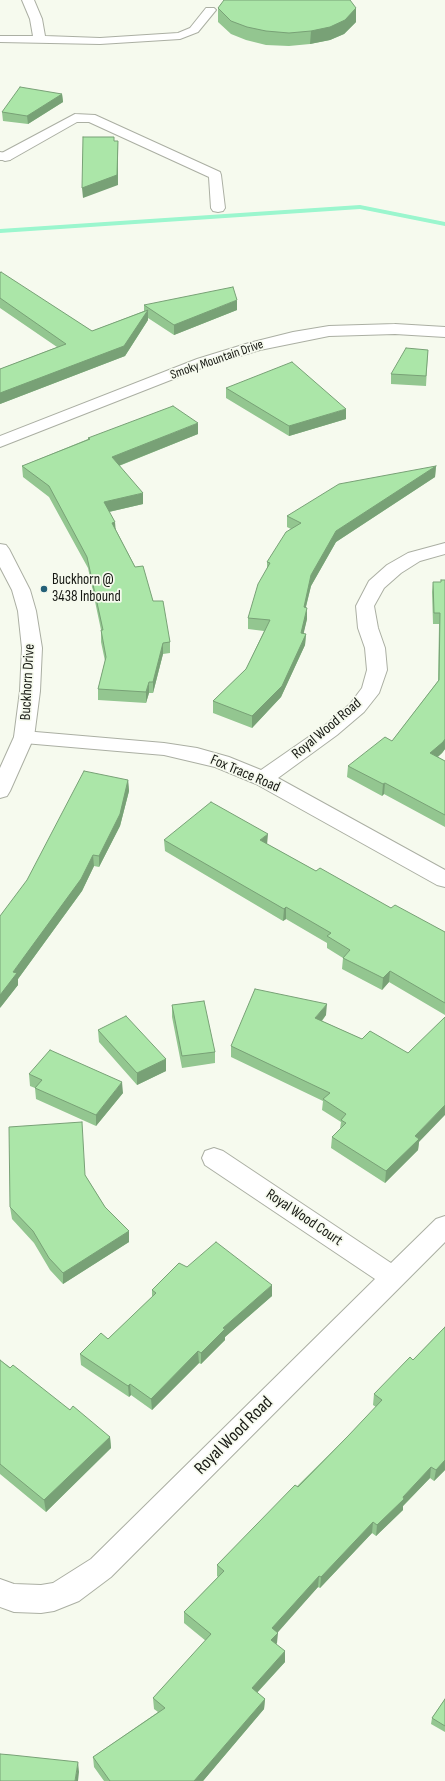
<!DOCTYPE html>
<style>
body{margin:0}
canvas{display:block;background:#f6faee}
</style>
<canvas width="445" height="1781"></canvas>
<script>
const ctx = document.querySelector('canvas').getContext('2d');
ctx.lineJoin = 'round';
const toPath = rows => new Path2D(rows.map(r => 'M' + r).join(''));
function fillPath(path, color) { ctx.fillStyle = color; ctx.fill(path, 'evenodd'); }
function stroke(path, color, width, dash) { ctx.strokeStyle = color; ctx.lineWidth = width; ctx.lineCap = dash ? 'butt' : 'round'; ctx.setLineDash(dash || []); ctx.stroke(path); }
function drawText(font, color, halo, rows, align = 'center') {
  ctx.font = font + ' "Sofia Sans Condensed",sans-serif'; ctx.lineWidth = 3.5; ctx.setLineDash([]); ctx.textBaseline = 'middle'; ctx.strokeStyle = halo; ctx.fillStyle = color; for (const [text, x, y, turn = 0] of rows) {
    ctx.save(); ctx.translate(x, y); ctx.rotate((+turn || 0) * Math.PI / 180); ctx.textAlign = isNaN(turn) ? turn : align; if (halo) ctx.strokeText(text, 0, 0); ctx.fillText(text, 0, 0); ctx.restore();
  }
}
fillPath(toPath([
 [360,205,445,222,445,226,360,209,0,233,0,229,360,205]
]), '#9bf6ce');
const lane = toPath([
 [22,0,34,0,42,19,45,36,100,38,178,33,190,28,206,8,214,8,216,10,198,32,180,39,100,44,0,42,0,36,33,36,30,19,22,0],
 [75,114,95,115,220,172,221,175,225,208,223,211,218,212,213,211,211,208,209,177,89,122,77,122,10,160,5,161,0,159,0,154,75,114]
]);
const street = toPath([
 [0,152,10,154,12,157,10,160,0,160,0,152],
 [395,324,445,327,445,337,395,334,329,336,260,350,209,365,0,447,0,436,197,359,249,343,293,332,329,326,395,324],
 [445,543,445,554,420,561,401,573,384,588,374,606,378,628,385,648,387,670,379,693,364,712,337,735,278,778,445,870,445,887,437,885,256,784,215,767,164,755,24,743,17,742,14,737,17,732,24,731,164,743,197,748,229,757,261,770,323,727,350,704,362,688,367,670,365,648,358,628,356,606,369,581,387,565,408,553,445,543],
 [214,1148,223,1151,391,1263,436,1219,445,1216,445,1242,111,1577,79,1601,54,1611,41,1613,14,1612,0,1607,0,1579,14,1584,41,1585,53,1583,91,1559,375,1279,205,1165,202,1158,205,1151,214,1148]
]);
const secondary = toPath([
 [0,544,6,545,9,549,30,590,36,611,42,648,40,691,34,737,10,791,7,796,0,798,0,768,14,737,20,691,22,648,18,611,12,590,0,567,0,544]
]);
stroke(lane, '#abafa3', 2);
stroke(street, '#abafa3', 2);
stroke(secondary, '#abafa3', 2);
fillPath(lane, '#fff');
fillPath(street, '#fff');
fillPath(secondary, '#fff');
fillPath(toPath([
 [218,8,356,8,356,22,344,34,330,40,310,44,289,46,266,45,246,40,231,34,218,22],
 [62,94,63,102,28,124,3,121,2,112],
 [0,273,92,331,144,311,144,305,237,310,174,335,148,318,148,320,125,356,0,404,0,369,57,347,0,308],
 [428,350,426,386,391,384,391,374],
 [226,388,346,419,289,436,226,398],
 [198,434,119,466,143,504,109,512,116,530,153,601,170,642,170,653,163,654,153,693,149,693,146,703,98,700,98,689,105,661,101,642,101,630,88,568,49,497,23,477,22,466,88,439,88,438],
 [436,466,435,477,336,542,311,586,306,607,307,619,303,634,306,634,305,645,281,697,252,728,213,713,213,701,246,669,264,631,248,629,248,618,267,568,267,562,291,529,287,527,287,516],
 [441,580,445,580,445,749,442,753,438,757,445,761,445,827,384,794,382,796,347,777,348,766,392,741,438,681,439,624,433,624,432,592,433,582,441,582],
 [128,780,129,791,120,826,99,867,94,866,82,891,18,979,18,985,0,1008],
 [164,840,267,844,316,871,391,908,445,932,445,1015,389,982,382,990,342,969,343,958,327,948,327,943,286,919,283,921,165,851],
 [172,1005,215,1052,215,1063,182,1068,172,1017],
 [326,1015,322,1021,362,1039,408,1053,419,1142,418,1150,385,1183,331,1148,332,1137,340,1129,341,1122,322,1110,323,1101,231,1057,231,1046],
 [98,1030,166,1059,166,1071,137,1085,99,1042],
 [29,1074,123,1093,96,1126,36,1099,35,1088,30,1086],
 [85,1175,105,1207,129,1231,129,1242,63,1284,50,1270,34,1243,12,1219,10,1207],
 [187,1267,272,1296,225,1337,225,1340,201,1364,199,1363,152,1410,131,1395,129,1397,81,1365,80,1354,108,1339,152,1297,152,1290],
 [445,1327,445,1470,434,1481,430,1478,403,1506,403,1510,376,1536,372,1533,320,1588,318,1587,277,1632,277,1643,276,1644,285,1662,257,1693,265,1699,264,1709,203,1781,104,1781,94,1767,93,1757,158,1712,154,1709,153,1698,206,1641,184,1623,184,1612,218,1577,217,1576,217,1565,348,1436,376,1407,373,1405,374,1394,413,1360],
 [0,1360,70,1410,110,1437,111,1448,46,1512,0,1474],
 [445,1699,445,1732,431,1724,432,1718]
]), '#93c690');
fillPath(toPath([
 [356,8,356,22,344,34,330,40,310,44,311,31],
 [62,94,63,102,28,124,27,116],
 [118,141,118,185,83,198,82,188],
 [237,300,237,310,174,335,174,325],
 [148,310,148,320,125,356,0,404,0,393],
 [346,409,346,419,289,436,289,426],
 [198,423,198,434,113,468,112,457],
 [436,466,435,477,336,542,311,586,303,618,304,607,311,575,336,531],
 [143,493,143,504,104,513,104,502],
 [115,522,116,533,112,523],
 [307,608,307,619,301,645,301,633],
 [306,634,305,645,281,697,252,728,252,716],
 [163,643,163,654,153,693,153,682],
 [149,682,149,693,146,703,146,692],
 [445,739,445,749,442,753,429,764,430,753],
 [128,780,129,791,120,826,99,867,99,856],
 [385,783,384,794,382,796,383,784],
 [268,834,267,845,260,840],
 [93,855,94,866,82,891,18,979,18,985,0,1008,0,995,13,972],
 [286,907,286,919,283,921,284,909],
 [390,971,389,982,382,990,383,978],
 [327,1004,326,1015,315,1029,315,1018],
 [166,1059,166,1071,137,1085,137,1073],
 [122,1082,123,1093,96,1126,96,1115],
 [445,1105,445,1115,419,1142,418,1150,385,1183,386,1171,415,1136],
 [129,1231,129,1242,63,1284,63,1273],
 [272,1285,272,1296,225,1337,225,1340,201,1364,201,1353,223,1328],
 [198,1351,199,1363,152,1410,151,1399],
 [130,1384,131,1395,129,1397,128,1386],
 [110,1437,111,1448,46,1512,44,1500],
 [445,1460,445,1470,434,1481,436,1470],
 [431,1467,430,1478,403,1506,403,1510,376,1536,377,1525],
 [373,1522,372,1533,320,1588,321,1577],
 [319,1576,318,1587,272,1639,272,1628],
 [278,1633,277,1643,270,1651,271,1640],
 [285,1651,285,1662,251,1699,252,1688],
 [265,1699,264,1709,203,1781,194,1781],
 [78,1762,79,1772,78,1781,75,1781]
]), '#78a176');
const building = toPath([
 [224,0,350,0,356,8,345,20,330,27,311,31,289,33,266,31,247,27,231,21,218,8,224,0],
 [20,87,62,94,27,116,2,112,20,87],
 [83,137,114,137,114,141,118,141,117,175,82,188,83,137],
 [1,272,92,331,148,310,124,346,0,393,0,369,66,344,0,298,0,273,1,272],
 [233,287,237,300,174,325,144,305,233,287],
 [406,348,428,350,426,376,391,374,406,348],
 [292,362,346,409,289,426,226,388,292,362],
 [173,406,198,423,112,457,143,493,104,502,115,522,112,523,135,567,143,566,153,601,163,601,170,642,163,643,153,682,149,682,146,692,98,689,106,657,101,630,103,630,87,557,49,486,22,466,90,439,88,438,173,406],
 [436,466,336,531,311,575,304,607,307,608,301,633,306,634,282,686,252,716,213,701,246,669,270,620,248,618,258,584,270,563,267,562,286,532,301,523,287,516,339,484,436,466],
 [441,580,445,580,445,739,443,742,430,753,445,761,445,815,385,783,383,784,348,766,385,737,392,741,439,680,440,613,434,613,433,582,441,582,441,580],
 [84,771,128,780,120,814,99,856,93,855,81,879,13,972,17,973,0,995,0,916,27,880,84,771],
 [211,802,268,834,260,840,316,871,320,868,391,908,395,905,445,932,445,1003,390,971,383,978,343,958,350,950,327,936,331,933,286,907,284,909,164,840,211,802],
 [255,989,327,1004,315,1018,362,1039,370,1031,408,1053,445,1017,445,1105,415,1136,419,1139,386,1171,332,1137,346,1123,341,1120,346,1114,323,1099,330,1093,231,1046,255,989],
 [204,1001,215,1052,182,1056,172,1005,204,1001],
 [126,1016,166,1059,137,1073,98,1030,126,1016],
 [50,1050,122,1082,96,1115,35,1088,42,1080,29,1074,50,1050],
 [82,1122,85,1175,105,1207,129,1231,63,1273,49,1258,33,1231,10,1207,9,1127,82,1122],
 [216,1242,272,1285,223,1328,225,1329,201,1353,198,1351,151,1399,130,1384,128,1386,80,1354,101,1333,108,1339,156,1293,152,1290,179,1263,187,1267,216,1242],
 [445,1327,445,1460,436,1470,431,1467,403,1497,404,1499,377,1525,373,1522,321,1577,319,1576,272,1628,278,1633,271,1640,285,1651,252,1688,265,1699,194,1781,110,1781,93,1757,165,1708,153,1698,211,1634,184,1612,224,1571,217,1565,295,1485,298,1487,348,1436,382,1400,374,1394,410,1357,413,1360,445,1327],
 [0,1360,10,1368,13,1365,70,1410,73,1406,110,1437,44,1500,0,1464,0,1360],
 [445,1699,445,1726,432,1718,445,1699],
 [0,1754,12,1755,78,1762,75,1781,0,1781,0,1754]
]);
fillPath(building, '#abe6a8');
stroke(building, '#78a176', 1);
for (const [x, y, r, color] of [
 [44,589,4,"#246078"]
]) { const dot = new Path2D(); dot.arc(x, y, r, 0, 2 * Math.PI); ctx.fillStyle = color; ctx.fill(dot); stroke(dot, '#f6faee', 1.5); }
drawText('13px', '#161813', '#f6faee', [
 ["Smoky Mountain Drive",217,360,-19]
]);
drawText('15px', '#161813', '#f6faee', [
 ["Buckhorn @",52,580],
 ["3438 Inbound",52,597]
], 'left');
drawText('15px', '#161813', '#f6faee', [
 ["Buckhorn Drive",28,682,-87],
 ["Royal Wood Road",327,729,-40],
 ["Fox Trace Road",245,774,23],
 ["Royal Wood Court",304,1218,34]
]);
drawText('18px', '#161813', '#f6faee', [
 ["Royal Wood Road",234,1436,-45]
]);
</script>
